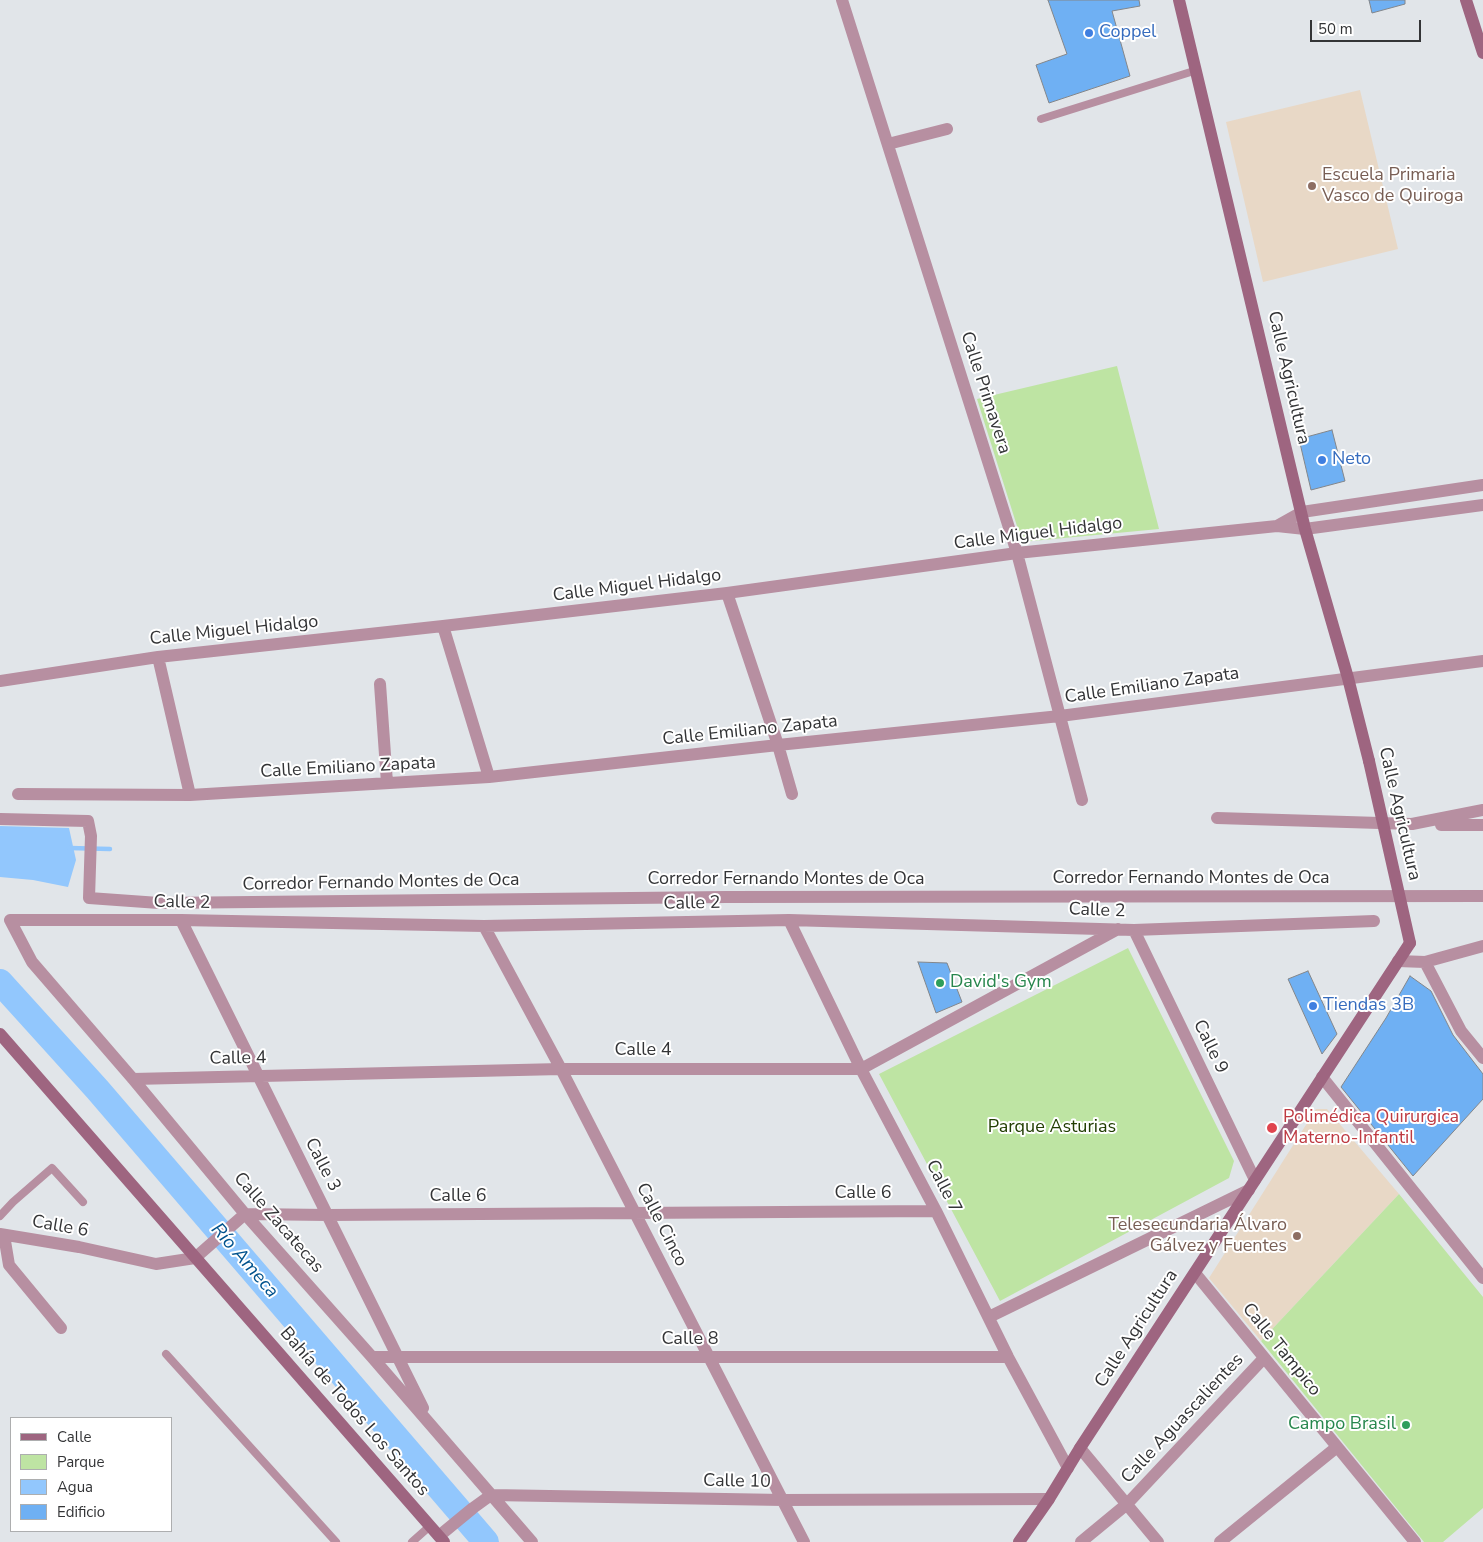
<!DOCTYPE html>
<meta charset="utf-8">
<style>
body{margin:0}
#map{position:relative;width:1483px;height:1542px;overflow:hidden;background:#e1e5e9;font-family:"Nunito Sans",sans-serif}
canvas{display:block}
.legend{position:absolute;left:10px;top:1417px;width:162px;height:115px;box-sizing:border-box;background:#fff;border:1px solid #adaeaf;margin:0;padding:6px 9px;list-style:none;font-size:15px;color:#333436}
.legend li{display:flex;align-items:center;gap:10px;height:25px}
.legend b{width:25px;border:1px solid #adaeaf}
.scale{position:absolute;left:1310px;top:20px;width:111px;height:22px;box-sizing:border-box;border:2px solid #333436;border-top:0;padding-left:6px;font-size:15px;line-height:18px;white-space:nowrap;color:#333436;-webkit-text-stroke:4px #fff;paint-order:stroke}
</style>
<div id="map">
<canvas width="1483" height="1542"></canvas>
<ul class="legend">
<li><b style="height:6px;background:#9e6580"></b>Calle</li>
<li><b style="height:14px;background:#bee4a3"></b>Parque</li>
<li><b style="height:14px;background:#92c7fd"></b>Agua</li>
<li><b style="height:14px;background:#6fb0f3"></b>Edificio</li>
</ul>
<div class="scale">50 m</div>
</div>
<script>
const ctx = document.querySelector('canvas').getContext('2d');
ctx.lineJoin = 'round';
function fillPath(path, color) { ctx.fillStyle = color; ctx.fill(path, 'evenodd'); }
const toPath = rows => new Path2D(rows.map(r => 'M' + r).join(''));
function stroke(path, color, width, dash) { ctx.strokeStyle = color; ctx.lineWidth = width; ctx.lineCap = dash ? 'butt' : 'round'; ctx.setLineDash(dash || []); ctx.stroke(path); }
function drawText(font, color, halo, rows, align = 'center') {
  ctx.font = font + ' "Nunito Sans",sans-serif'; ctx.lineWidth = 4; ctx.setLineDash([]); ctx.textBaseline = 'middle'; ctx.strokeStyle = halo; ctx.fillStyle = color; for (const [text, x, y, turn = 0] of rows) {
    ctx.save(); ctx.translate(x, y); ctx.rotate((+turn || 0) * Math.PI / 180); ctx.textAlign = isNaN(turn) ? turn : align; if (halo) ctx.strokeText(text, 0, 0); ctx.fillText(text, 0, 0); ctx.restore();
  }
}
fillPath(toPath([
 [1360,90,1398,249,1263,282,1226,122],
 [1316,1109,1327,1109,1399,1194,1261,1341,1209,1278]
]), '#e8d8c6');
fillPath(toPath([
 [1117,366,1159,529,1022,542,977,399],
 [1128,948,1234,1161,1229,1178,1000,1301,879,1074],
 [1399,1194,1483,1297,1483,1508,1443,1542,1424,1542,1261,1341]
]), '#bee4a3');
fillPath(toPath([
 [0,826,69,828,76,860,68,887,33,880,0,877]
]), '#92c7fd');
stroke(toPath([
 [69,848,110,849]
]), '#92c7fd', 4.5);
stroke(toPath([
 [0,982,97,1089,486,1542]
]), '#92c7fd', 26);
const building = toPath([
 [1048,0,1139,0,1140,6,1112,11,1130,76,1049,103,1036,65,1067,54,1048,0],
 [1369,0,1405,0,1405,4,1372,13,1369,0],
 [1332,430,1345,481,1311,490,1299,439,1332,430],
 [918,962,947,963,962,1002,936,1013,918,962],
 [1308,971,1337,1034,1322,1054,1288,979,1308,971],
 [1410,976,1431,991,1453,1035,1483,1074,1483,1099,1413,1176,1341,1087,1386,1018,1410,976]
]);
fillPath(building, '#6fb0f3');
stroke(building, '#83868a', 1);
stroke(toPath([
 [1041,119,1197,70],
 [0,1216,13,1202,52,1168,83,1202],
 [166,1354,336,1542],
 [412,1542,430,1526]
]), '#b78fa1', 8);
stroke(toPath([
 [842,0,1017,553,1082,800],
 [888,144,947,129],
 [1277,526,1302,512,1483,485],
 [727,593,778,745,792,794],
 [443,626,489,777],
 [158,657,190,795],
 [0,681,158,657,443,626,727,593,1017,553,1277,526,1305,529,1483,505],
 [380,684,387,783],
 [18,794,190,795,489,777,778,745,1060,716,1483,661],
 [1217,818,1412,824,1483,810],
 [0,819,88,821,91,836,89,898,159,903,726,897,1483,896],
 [1441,825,1483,825],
 [181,920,423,1408],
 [789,920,861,1069,936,1211,1008,1357,1068,1468],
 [484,926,561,1069,804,1542],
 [1134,930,1255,1180],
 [1398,961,1425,962,1483,946],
 [1425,962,1461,1031,1483,1058],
 [1322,1077,1483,1278],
 [133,1079,561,1069,861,1069,1118,929],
 [0,1234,79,1247,156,1264,195,1258,245,1214,328,1215,936,1211],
 [4,1235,9,1265,61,1328],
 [1195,1273,1415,1542],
 [989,1317,1249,1190],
 [372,1357,1008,1357],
 [1080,1448,1158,1542],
 [439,1536,473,1508,491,1495,783,1500,1049,1499],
 [532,1542,372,1357,245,1214,133,1079,32,962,10,920,181,920,484,926,789,920,1134,930,1374,921],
 [1081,1542,1127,1504,1264,1358],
 [1220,1542,1337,1447]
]), '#b78fa1', 12);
stroke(toPath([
 [1179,0,1305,529,1348,678,1369,761],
 [1466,0,1483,53],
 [0,1034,444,1542],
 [1019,1542,1049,1499,1080,1448,1410,943]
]), '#9e6580', 12);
stroke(toPath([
 [1369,761,1410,943]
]), '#9e6580', 12);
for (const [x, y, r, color] of [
 [1089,33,5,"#3f7fe0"],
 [1312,186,5,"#8d6e63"],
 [1322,460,5,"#3f7fe0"],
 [940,983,5,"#2e9e5b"],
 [1313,1006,5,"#3f7fe0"],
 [1272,1128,6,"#e0444e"],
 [1297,1236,5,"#8d6e63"],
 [1406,1425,5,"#2e9e5b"]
]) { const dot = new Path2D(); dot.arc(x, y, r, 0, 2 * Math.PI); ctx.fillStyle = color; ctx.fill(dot); stroke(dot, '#fff', 2); }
drawText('18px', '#366cbe', '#fff', [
 ["Coppel",1099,33],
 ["Neto",1332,460],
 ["Tiendas 3B",1323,1006]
], 'left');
drawText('18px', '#785e54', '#fff', [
 ["Escuela Primaria",1322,176],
 ["Vasco de Quiroga",1322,197],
 ["Telesecundaria Álvaro",1287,1226,"right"],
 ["Gálvez y Fuentes",1287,1247,"right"]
], 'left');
drawText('18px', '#333436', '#fff', [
 ["Calle Agricultura",1288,378,77],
 ["Calle Primavera",985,393,72],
 ["Calle Miguel Hidalgo",1038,534,-7],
 ["Calle Miguel Hidalgo",637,586,-7],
 ["Calle Miguel Hidalgo",234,631,-6],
 ["Calle Emiliano Zapata",1152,686,-8],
 ["Calle Emiliano Zapata",750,731,-6],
 ["Calle Emiliano Zapata",348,768,-3],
 ["Calle Agricultura",1399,814,77],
 ["Corredor Fernando Montes de Oca",1191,879],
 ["Corredor Fernando Montes de Oca",786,880],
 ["Corredor Fernando Montes de Oca",381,883,-1],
 ["Calle 2",182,903,1],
 ["Calle 2",692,904,-1],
 ["Calle 2",1097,911,2],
 ["Calle 9",1210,1047,64],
 ["Calle 4",643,1051],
 ["Calle 4",238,1059,-1],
 ["Calle 3",322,1165,63],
 ["Calle 7",943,1187,63],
 ["Calle 6",863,1194],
 ["Calle 6",458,1197],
 ["Calle Zacatecas",278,1223,49],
 ["Calle Cinco",661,1225,63],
 ["Calle 6",60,1227,10],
 ["Calle Agricultura",1137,1329,-57],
 ["Calle 8",690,1340],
 ["Calle Tampico",1281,1350,51],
 ["Bahía de Todos Los Santos",354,1412,49],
 ["Calle Aguascalientes",1183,1419,-47],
 ["Calle 10",737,1482,1]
]);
drawText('18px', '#27864d', '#fff', [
 ["David's Gym",950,983],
 ["Campo Brasil",1396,1425,"right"]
], 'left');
drawText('18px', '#be3a42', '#fff', [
 ["Polimédica Quirurgica",1283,1118],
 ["Materno-Infantil",1283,1139]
], 'left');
drawText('18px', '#213d02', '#fff', [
 ["Parque Asturias",1052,1128]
]);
drawText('italic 19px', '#01528d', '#fff', [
 ["Río Ameca",244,1261,49]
]);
</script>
